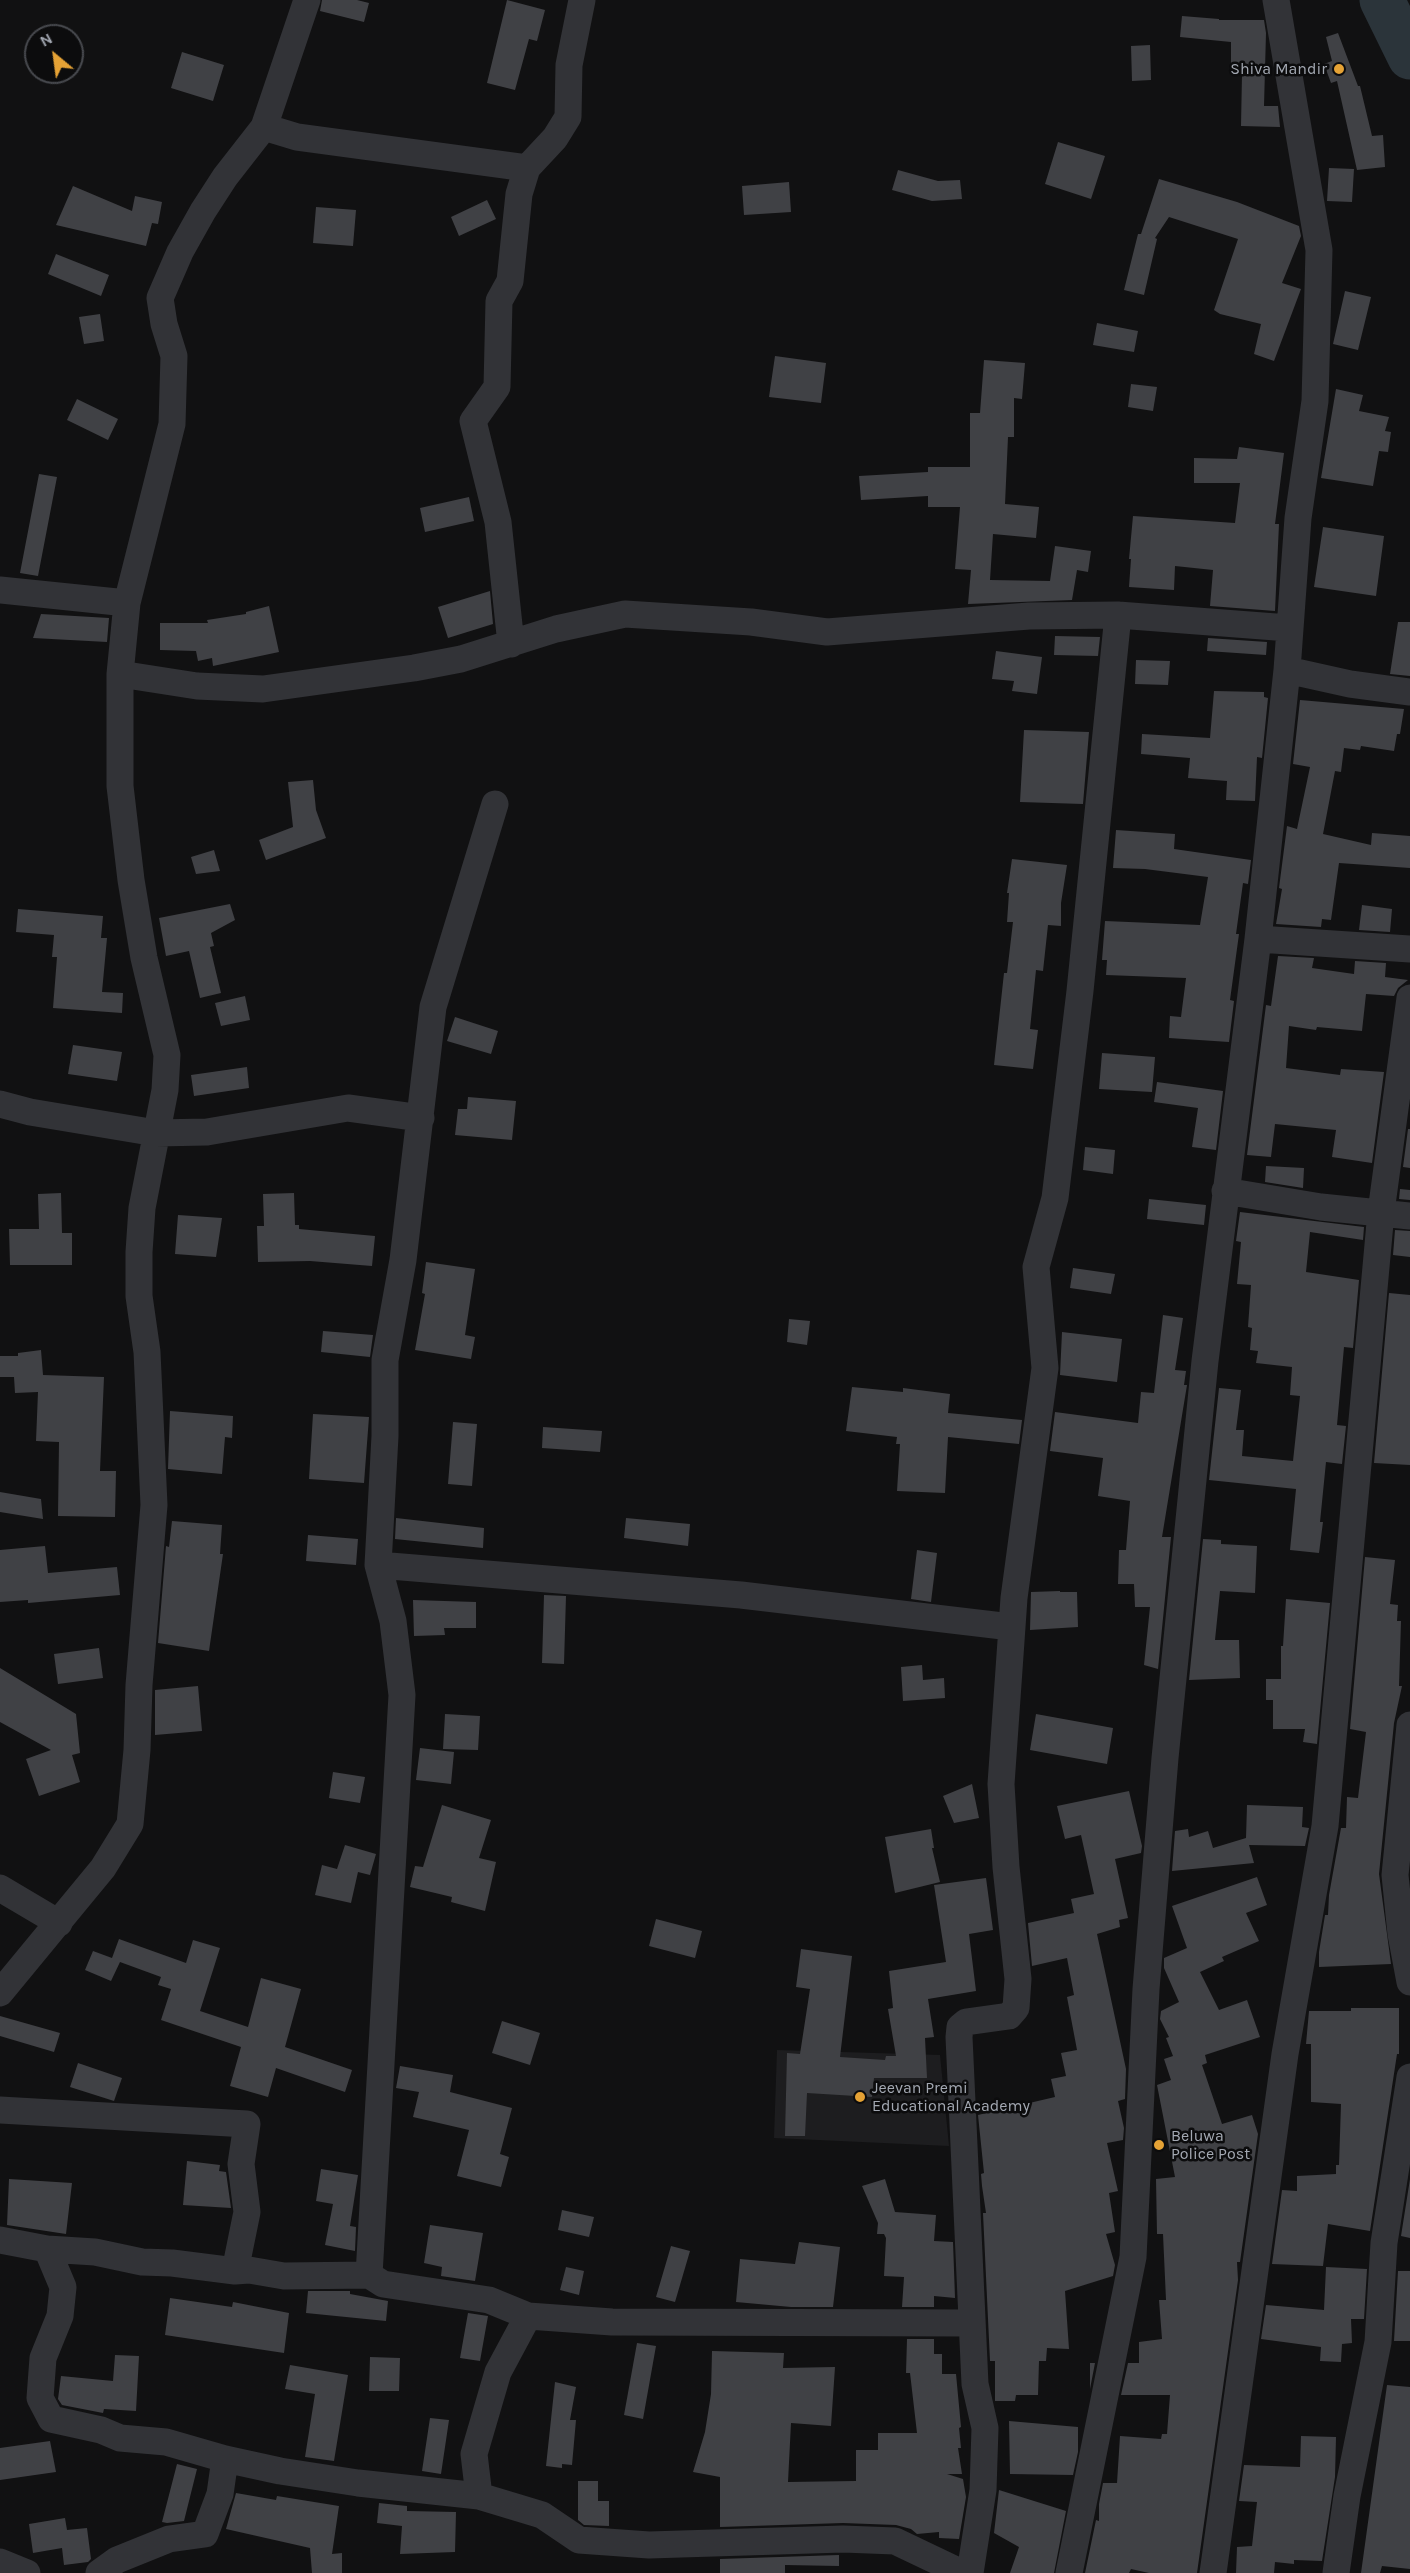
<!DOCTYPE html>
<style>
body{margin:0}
#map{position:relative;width:1410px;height:2573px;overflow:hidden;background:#111112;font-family:Karla,sans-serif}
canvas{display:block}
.north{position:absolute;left:24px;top:24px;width:60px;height:60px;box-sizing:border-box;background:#0c0c0d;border:2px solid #484a4f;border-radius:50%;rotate:331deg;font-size:16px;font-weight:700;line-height:24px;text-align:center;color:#a3a8b2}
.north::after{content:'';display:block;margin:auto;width:21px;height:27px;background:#e5a235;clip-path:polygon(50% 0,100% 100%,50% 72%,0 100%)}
</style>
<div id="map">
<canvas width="1410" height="2573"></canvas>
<div class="north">N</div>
</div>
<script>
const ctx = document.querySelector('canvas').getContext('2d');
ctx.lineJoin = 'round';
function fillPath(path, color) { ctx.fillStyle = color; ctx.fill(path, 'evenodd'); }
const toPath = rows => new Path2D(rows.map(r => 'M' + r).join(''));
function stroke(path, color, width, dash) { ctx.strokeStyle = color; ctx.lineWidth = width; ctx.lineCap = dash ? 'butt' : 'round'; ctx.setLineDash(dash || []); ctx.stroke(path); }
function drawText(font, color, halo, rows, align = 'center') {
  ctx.font = font + ' Karla,sans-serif'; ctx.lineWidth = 5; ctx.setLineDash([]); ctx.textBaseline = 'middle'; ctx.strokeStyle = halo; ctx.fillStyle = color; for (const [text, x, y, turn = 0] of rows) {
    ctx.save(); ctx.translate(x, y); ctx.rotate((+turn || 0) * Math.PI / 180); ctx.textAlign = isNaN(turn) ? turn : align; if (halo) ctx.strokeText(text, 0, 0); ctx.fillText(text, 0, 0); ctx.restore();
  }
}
fillPath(toPath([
 [777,2050,940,2055,949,2146,774,2138]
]), '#1d1d1f');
stroke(toPath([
 [1382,0,1410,57]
]), '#2b343a', 45);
fillPath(toPath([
 [322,0,357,0,369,3,364,22,320,11],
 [507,0,545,10,537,41,529,39,515,90,487,83],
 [1182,16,1219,19,1219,20,1264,20,1266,33,1264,106,1278,106,1280,127,1241,126,1242,74,1231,74,1231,42,1180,37],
 [1338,33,1358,86,1360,86,1372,136,1383,135,1385,167,1357,170,1337,81,1331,83,1324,64,1332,61,1326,37],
 [1150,45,1151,80,1132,81,1131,46],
 [182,52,224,65,213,101,171,88],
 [1058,142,1105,156,1091,199,1045,184],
 [1329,168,1354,169,1352,202,1327,201],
 [898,170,938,181,960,180,962,199,932,201,892,190],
 [1159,179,1237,202,1299,226,1301,236,1282,283,1301,289,1274,361,1254,354,1261,324,1220,314,1214,310,1238,239,1169,217,1155,238,1157,239,1144,295,1124,290,1138,234,1141,234],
 [789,182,791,212,744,215,742,186],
 [73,186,132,211,135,196,162,202,158,224,152,223,146,246,56,225],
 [487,200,496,219,459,236,451,217],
 [316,207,356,210,353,246,313,243],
 [56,254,109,275,101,296,48,274],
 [1345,291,1371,297,1358,350,1333,344],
 [100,314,104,341,84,344,79,317],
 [1097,323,1138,331,1134,352,1093,345],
 [775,356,826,363,821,403,769,397],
 [984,360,1025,363,1022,399,1014,398,1014,437,1008,437,1005,504,1039,507,1036,538,993,534,990,580,1050,581,1055,546,1091,551,1088,572,1077,570,1072,600,968,604,971,570,955,569,960,507,928,507,928,496,861,500,859,476,928,472,928,467,970,467,970,413,980,413],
 [1131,384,1157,387,1153,411,1128,407],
 [1336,389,1363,395,1359,411,1389,417,1385,431,1391,432,1388,452,1379,451,1373,486,1321,478],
 [77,399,118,419,108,440,67,420],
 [1239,447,1284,453,1275,524,1279,524,1275,611,1210,606,1213,570,1175,566,1174,590,1129,587,1131,559,1129,559,1133,516,1235,523,1240,483,1194,483,1194,458,1237,459],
 [39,474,57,477,38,576,20,573],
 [469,497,474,521,425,532,420,508],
 [1323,527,1384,536,1376,596,1314,587],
 [490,591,493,624,448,638,438,607],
 [269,606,279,652,213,666,212,658,198,661,196,651,160,650,160,623,208,623,207,620,246,614,246,612],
 [41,614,109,618,107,642,33,638],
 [1398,622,1410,622,1410,676,1390,674],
 [1055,636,1100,637,1098,656,1054,655],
 [1208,638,1267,642,1266,655,1207,651],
 [996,651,1042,657,1037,694,1012,691,1014,681,992,679],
 [1136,660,1170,661,1168,685,1135,684],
 [1214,691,1264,692,1264,697,1268,698,1262,758,1257,757,1255,801,1226,800,1227,781,1188,778,1190,758,1141,754,1142,734,1210,738],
 [1300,700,1404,709,1400,734,1397,734,1394,751,1361,746,1360,750,1344,748,1341,772,1335,771,1323,834,1371,845,1372,833,1410,836,1410,868,1339,863,1331,920,1322,919,1321,927,1276,924,1282,889,1279,888,1287,826,1297,829,1310,767,1293,764],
 [1024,730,1089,732,1083,804,1020,802],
 [313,780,316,810,326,838,266,860,259,840,293,827,288,782],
 [1116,830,1175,834,1174,849,1251,860,1248,884,1243,883,1236,934,1239,934,1230,1000,1234,1001,1229,1042,1169,1038,1170,1016,1181,1017,1186,978,1106,975,1107,960,1102,960,1105,921,1200,925,1208,877,1145,869,1113,868],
 [214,850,220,871,196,874,191,857],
 [1012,859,1067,865,1061,903,1061,926,1048,925,1043,971,1036,970,1030,1029,1038,1030,1033,1069,994,1065,1004,973,1007,973,1013,922,1007,922,1009,893,1007,893],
 [230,904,235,920,211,933,214,946,210,947,221,993,200,998,189,951,166,956,159,918],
 [1362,905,1392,909,1390,932,1359,930],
 [18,909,103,916,101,938,107,938,102,992,123,993,122,1013,53,1008,57,957,52,957,54,935,16,932],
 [1278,956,1314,958,1312,968,1354,974,1355,961,1386,963,1385,977,1408,980,1398,988,1394,996,1366,994,1362,1031,1317,1027,1316,1030,1289,1026,1286,1068,1340,1075,1341,1069,1384,1072,1372,1163,1332,1157,1336,1130,1275,1124,1271,1157,1247,1155,1266,1005,1271,1006],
 [245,996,250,1020,221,1026,215,1003],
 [455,1017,498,1031,491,1054,447,1041],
 [73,1045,122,1052,117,1081,68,1074],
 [1102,1053,1155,1057,1152,1092,1099,1089],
 [247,1067,249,1088,194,1096,191,1075],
 [1157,1082,1223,1091,1216,1150,1192,1147,1198,1108,1154,1102],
 [468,1097,516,1101,512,1140,455,1135,458,1109,467,1109],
 [1408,1129,1410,1129,1410,1168,1403,1167],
 [1085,1147,1115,1150,1113,1174,1083,1170],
 [1266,1166,1304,1168,1303,1188,1265,1182],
 [1400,1189,1410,1190,1410,1200,1399,1199],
 [61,1193,62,1233,72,1233,72,1265,10,1265,9,1229,39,1229,38,1194],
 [294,1193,295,1225,299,1225,299,1229,375,1236,372,1266,310,1261,258,1262,257,1226,264,1226,263,1194],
 [1149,1199,1206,1205,1204,1225,1147,1219],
 [1240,1212,1364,1227,1363,1240,1310,1232,1306,1272,1359,1280,1353,1348,1344,1347,1337,1425,1346,1426,1342,1464,1326,1462,1320,1522,1323,1522,1319,1553,1290,1550,1296,1489,1209,1480,1219,1388,1241,1390,1236,1430,1244,1430,1242,1456,1293,1461,1300,1396,1290,1395,1292,1367,1256,1363,1258,1351,1250,1350,1252,1328,1248,1327,1251,1285,1237,1284,1241,1242,1236,1241],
 [178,1215,222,1218,216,1257,175,1254],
 [1395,1230,1410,1231,1410,1257,1393,1255],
 [426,1262,475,1269,465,1335,475,1337,471,1359,415,1350,425,1294,422,1293],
 [1073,1268,1115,1274,1111,1294,1070,1288],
 [1389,1293,1410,1295,1410,1465,1374,1463],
 [1163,1315,1183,1318,1175,1370,1186,1371,1184,1385,1187,1385,1162,1537,1171,1537,1158,1669,1144,1665,1150,1607,1135,1607,1134,1584,1118,1584,1119,1550,1126,1550,1130,1501,1098,1496,1103,1458,1050,1451,1055,1412,1138,1423,1141,1392,1154,1393],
 [789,1319,810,1321,807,1345,787,1342],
 [323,1331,373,1335,370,1357,321,1352],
 [1062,1332,1122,1339,1117,1382,1060,1375],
 [41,1350,43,1375,104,1377,100,1471,116,1471,115,1517,58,1516,59,1442,36,1441,38,1392,15,1393,14,1377,0,1377,0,1356,18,1356,18,1353],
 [852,1387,903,1392,903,1388,950,1394,948,1413,1022,1420,1019,1444,948,1437,945,1493,897,1491,900,1444,896,1444,897,1437,846,1431],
 [170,1411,233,1416,232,1438,225,1437,222,1474,168,1469],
 [313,1414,369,1417,364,1483,309,1479],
 [453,1422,477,1424,472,1486,448,1484],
 [543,1427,602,1431,600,1452,542,1448],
 [0,1492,41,1499,43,1519,0,1512],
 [396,1518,484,1528,483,1548,395,1539],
 [626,1518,690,1524,688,1546,624,1538],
 [172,1521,222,1525,220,1554,223,1554,209,1651,158,1643,166,1546,169,1547],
 [308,1535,358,1539,356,1565,306,1561],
 [1203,1539,1221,1540,1221,1544,1257,1546,1255,1593,1220,1591,1215,1640,1239,1640,1240,1678,1189,1680],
 [45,1546,48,1573,117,1567,120,1595,28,1603,28,1600,0,1602,0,1550],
 [917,1550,937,1553,931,1602,911,1599],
 [1365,1557,1395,1560,1390,1604,1398,1605,1397,1621,1401,1621,1399,1686,1402,1686,1394,1723,1379,1874,1391,1964,1319,1967,1319,1952,1325,1915,1328,1915,1329,1895,1341,1828,1346,1828,1347,1797,1358,1798,1366,1732,1350,1729],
 [1060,1591,1060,1592,1077,1592,1078,1627,1030,1630,1031,1592],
 [544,1595,566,1596,564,1664,542,1663],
 [1286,1599,1330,1603,1317,1744,1303,1742,1305,1729,1273,1729,1273,1700,1266,1700,1266,1679,1281,1679,1281,1646,1283,1646],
 [413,1600,476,1602,476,1628,444,1628,445,1635,414,1636],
 [99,1648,103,1678,58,1684,54,1654],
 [922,1665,923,1680,944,1678,945,1698,903,1701,901,1667],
 [0,1668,76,1714,80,1753,72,1755,80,1782,39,1796,26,1759,51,1750,0,1722],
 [198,1686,202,1731,155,1735,155,1690],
 [445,1714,480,1716,478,1750,443,1749],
 [1036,1714,1113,1728,1107,1764,1030,1750],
 [420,1748,454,1752,451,1784,416,1780],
 [333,1772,365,1777,360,1803,329,1798],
 [972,1784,979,1818,954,1823,943,1796],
 [1129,1791,1142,1846,1141,1853,1115,1859,1128,1918,1119,1920,1120,1927,1097,1934,1126,2069,1125,2099,1118,2101,1124,2128,1123,2140,1107,2143,1118,2191,1109,2193,1115,2232,1106,2234,1115,2265,1113,2276,1065,2291,1069,2349,1047,2348,1046,2361,1039,2361,1038,2395,1016,2395,1015,2401,995,2401,995,2361,990,2361,983,2213,986,2213,982,2186,981,2174,984,2173,978,2115,1055,2097,1051,2079,1066,2076,1061,2053,1077,2050,1067,1997,1074,1995,1067,1958,1032,1966,1028,1923,1074,1913,1071,1899,1094,1894,1081,1835,1065,1839,1057,1806],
 [442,1805,491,1820,479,1858,496,1862,485,1911,451,1902,452,1897,410,1887,415,1866,423,1867],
 [1247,1805,1303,1807,1302,1827,1309,1828,1305,1846,1249,1845,1254,1863,1172,1871,1175,1831,1188,1829,1189,1837,1208,1831,1213,1848,1246,1838],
 [931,1829,934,1848,932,1848,940,1882,895,1893,885,1837],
 [345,1845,376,1854,370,1875,358,1872,351,1903,315,1895,322,1865,337,1869],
 [1257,1877,1267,1905,1246,1913,1259,1941,1222,1957,1224,1961,1200,1972,1219,2010,1247,2000,1260,2037,1205,2055,1207,2063,1202,2065,1222,2124,1252,2115,1258,2134,1240,2262,1237,2262,1238,2280,1197,2573,1149,2573,1131,2569,1129,2573,1085,2573,1096,2520,1099,2521,1099,2504,1103,2483,1117,2483,1120,2436,1161,2439,1162,2434,1167,2434,1170,2395,1121,2395,1128,2363,1139,2363,1139,2342,1162,2339,1159,2300,1166,2300,1163,2234,1157,2234,1156,2179,1175,2177,1157,2085,1171,2080,1164,2059,1173,2056,1166,2038,1169,2037,1160,2019,1161,2011,1179,2002,1164,1968,1164,1958,1187,1948,1172,1906],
 [986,1878,993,1930,969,1934,976,1991,928,1999,934,2037,925,2038,927,2078,874,2078,872,2097,807,2093,805,2136,785,2136,787,2053,800,2054,810,1989,796,1987,801,1949,852,1956,840,2057,885,2060,886,2056,896,2056,888,2009,893,2008,889,1971,946,1962,934,1885],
 [656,1919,702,1931,695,1958,649,1946],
 [119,1939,186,1963,193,1940,220,1948,200,2011,248,2027,261,1978,301,1989,285,2047,352,2070,345,2092,276,2068,268,2097,230,2086,241,2047,161,2020,171,1989,158,1985,161,1977,120,1962,111,1981,85,1970,93,1951,112,1958],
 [1351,2008,1399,2008,1399,2054,1397,2054,1370,2231,1328,2224,1323,2266,1272,2264,1282,2190,1297,2191,1297,2176,1336,2174,1336,2165,1339,2165,1341,2104,1311,2102,1311,2044,1306,2044,1309,2011,1351,2011],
 [0,2016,60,2033,54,2052,0,2036],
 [502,2021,540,2033,530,2065,492,2053],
 [78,2063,122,2078,114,2101,70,2087],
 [400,2066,453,2075,450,2092,512,2108,500,2154,509,2157,501,2187,457,2176,469,2130,413,2117,419,2092,396,2088],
 [187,2161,220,2165,219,2171,226,2172,231,2208,183,2205],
 [321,2169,358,2175,350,2226,356,2227,355,2251,325,2245,333,2204,316,2201],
 [9,2179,72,2183,66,2234,7,2225],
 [885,2179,895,2212,936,2215,934,2241,953,2242,955,2298,934,2296,934,2307,902,2307,904,2277,884,2276,886,2238,884,2234,877,2234,878,2223,862,2186],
 [1410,2179,1410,2238,1401,2236],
 [562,2210,594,2217,589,2237,558,2230],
 [430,2225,483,2233,475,2281,441,2276,442,2267,424,2263],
 [799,2242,840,2247,833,2307,791,2307,736,2302,740,2259,795,2264],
 [671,2246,690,2251,675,2302,656,2297],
 [566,2267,584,2271,579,2295,560,2290],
 [1326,2267,1367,2269,1364,2319,1351,2319,1352,2343,1342,2344,1341,2362,1320,2361,1321,2347,1261,2339,1266,2305,1324,2310],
 [1398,2271,1410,2271,1410,2341,1394,2341],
 [308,2291,350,2291,350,2294,388,2301,386,2321,306,2313],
 [170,2298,232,2307,233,2302,289,2313,284,2353,165,2335],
 [468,2313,488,2316,480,2361,460,2358],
 [907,2339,934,2339,934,2354,942,2354,942,2374,956,2374,961,2427,959,2428,961,2448,958,2448,962,2474,947,2474,963,2479,966,2497,959,2539,939,2538,939,2532,917,2534,911,2529,896,2525,843,2523,720,2527,720,2477,693,2472,705,2432,711,2394,712,2351,784,2353,783,2368,835,2367,831,2426,791,2423,788,2482,856,2481,856,2450,878,2450,878,2433,917,2433,910,2373,906,2373],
 [637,2343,656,2346,643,2419,624,2415],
 [115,2355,139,2356,136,2411,104,2409,103,2413,62,2405,58,2399,61,2376,113,2381],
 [370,2357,400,2358,399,2391,369,2391],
 [1090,2363,1095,2363,1090,2389],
 [290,2365,348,2375,334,2461,305,2457,315,2394,285,2389],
 [555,2382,576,2387,570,2420,576,2420,572,2465,562,2464,562,2468,546,2466],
 [1387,2385,1410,2387,1410,2569,1382,2566,1380,2573,1361,2573],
 [430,2418,449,2420,441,2474,422,2471],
 [1009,2421,1078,2427,1078,2452,1073,2475,1010,2474],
 [1301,2436,1336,2437,1335,2477,1322,2561,1294,2560,1294,2564,1275,2562,1274,2573,1236,2573,1237,2547,1252,2546,1257,2502,1239,2501,1244,2465,1300,2467],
 [50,2441,56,2472,0,2480,0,2448],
 [177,2464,197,2469,184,2521,167,2523,162,2522],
 [578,2481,598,2481,598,2501,609,2501,609,2526,584,2525,578,2520],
 [999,2490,1066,2511,1054,2573,1010,2573,1019,2547,994,2533],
 [236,2493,276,2500,277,2496,339,2506,332,2554,342,2553,342,2573,312,2573,310,2548,226,2529],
 [379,2503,407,2506,407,2511,456,2512,455,2552,400,2554,402,2526,377,2523],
 [65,2518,67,2530,87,2528,91,2559,88,2562,64,2565,62,2548,33,2553,29,2524],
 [839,2555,839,2566,785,2565,785,2573,720,2573,720,2559]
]), '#404145');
stroke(toPath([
 [264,127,297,137,527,168],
 [0,590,127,603],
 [511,644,498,522,473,421,497,387,499,301,510,281,519,194,527,168,555,138,568,117,569,65,582,0],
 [1287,670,1350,684,1410,692],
 [120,674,197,686,263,689,414,668,461,659,556,629,625,614,751,622,827,632,1029,616,1118,615,1289,628],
 [1258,939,1410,949],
 [0,1104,30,1112,156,1133,207,1132,348,1108,421,1118],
 [1225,1191,1321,1207,1410,1216],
 [378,1565,741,1595,1011,1627],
 [1410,1725,1395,1875,1401,1934,1410,1982],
 [0,1888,59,1923],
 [0,1993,103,1868,130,1824,137,1750,139,1685,154,1505,147,1352,139,1296,139,1252,142,1208,165,1090,167,1055,144,958,131,880,120,786,120,674,127,603,172,424,174,356,164,324,160,298,180,252,203,211,225,177,264,127,307,0],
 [0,2110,247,2124,241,2164,247,2212,235,2271],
 [0,2240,47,2249,95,2252,142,2262,172,2263,235,2271,249,2270,284,2276,369,2275,383,2284,489,2300,528,2316,612,2322,971,2323],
 [47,2249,63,2287,60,2316,43,2358,40,2398,51,2419,101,2430,120,2438,166,2442,225,2459,280,2471,358,2483,479,2496,542,2515,579,2540,649,2545,843,2539,895,2541,962,2573],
 [369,2275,402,1695,393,1621,378,1565,385,1436,385,1360,403,1260,433,1007,495,804],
 [479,2496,474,2454,498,2372,528,2316],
 [0,2562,27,2573],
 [99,2573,117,2560,169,2539,205,2534,220,2494,225,2459],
 [970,2573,983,2490,985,2428,975,2384,959,2037,960,2027,966,2022,1009,2016,1016,2008,1018,1979,1006,1867,1001,1784,1014,1598,1045,1368,1036,1267,1055,1198,1080,991,1118,615],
 [1069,2573,1133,2257,1146,1989,1165,1758,1205,1361,1258,939,1287,670,1298,518,1315,401,1319,250,1276,0],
 [1213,2573,1285,2054,1325,1826,1381,1212,1410,998],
 [1336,2573,1347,2496,1378,2342,1384,2243,1410,2077]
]), '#323337', 27);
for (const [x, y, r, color] of [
 [1339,69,6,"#e5a235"],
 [860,2097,6,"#e5a235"],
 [1159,2145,6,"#e5a235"]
]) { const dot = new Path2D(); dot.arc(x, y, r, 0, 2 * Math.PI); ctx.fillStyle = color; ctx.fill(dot); stroke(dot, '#0c0c0d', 2); }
drawText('16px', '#a3a8b2', '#0c0c0d', [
 ["Shiva Mandir",1327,69,"right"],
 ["Jeevan Premi",872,2088],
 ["Educational Academy",872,2106],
 ["Beluwa",1171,2136],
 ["Police Post",1171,2154]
], 'left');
</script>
